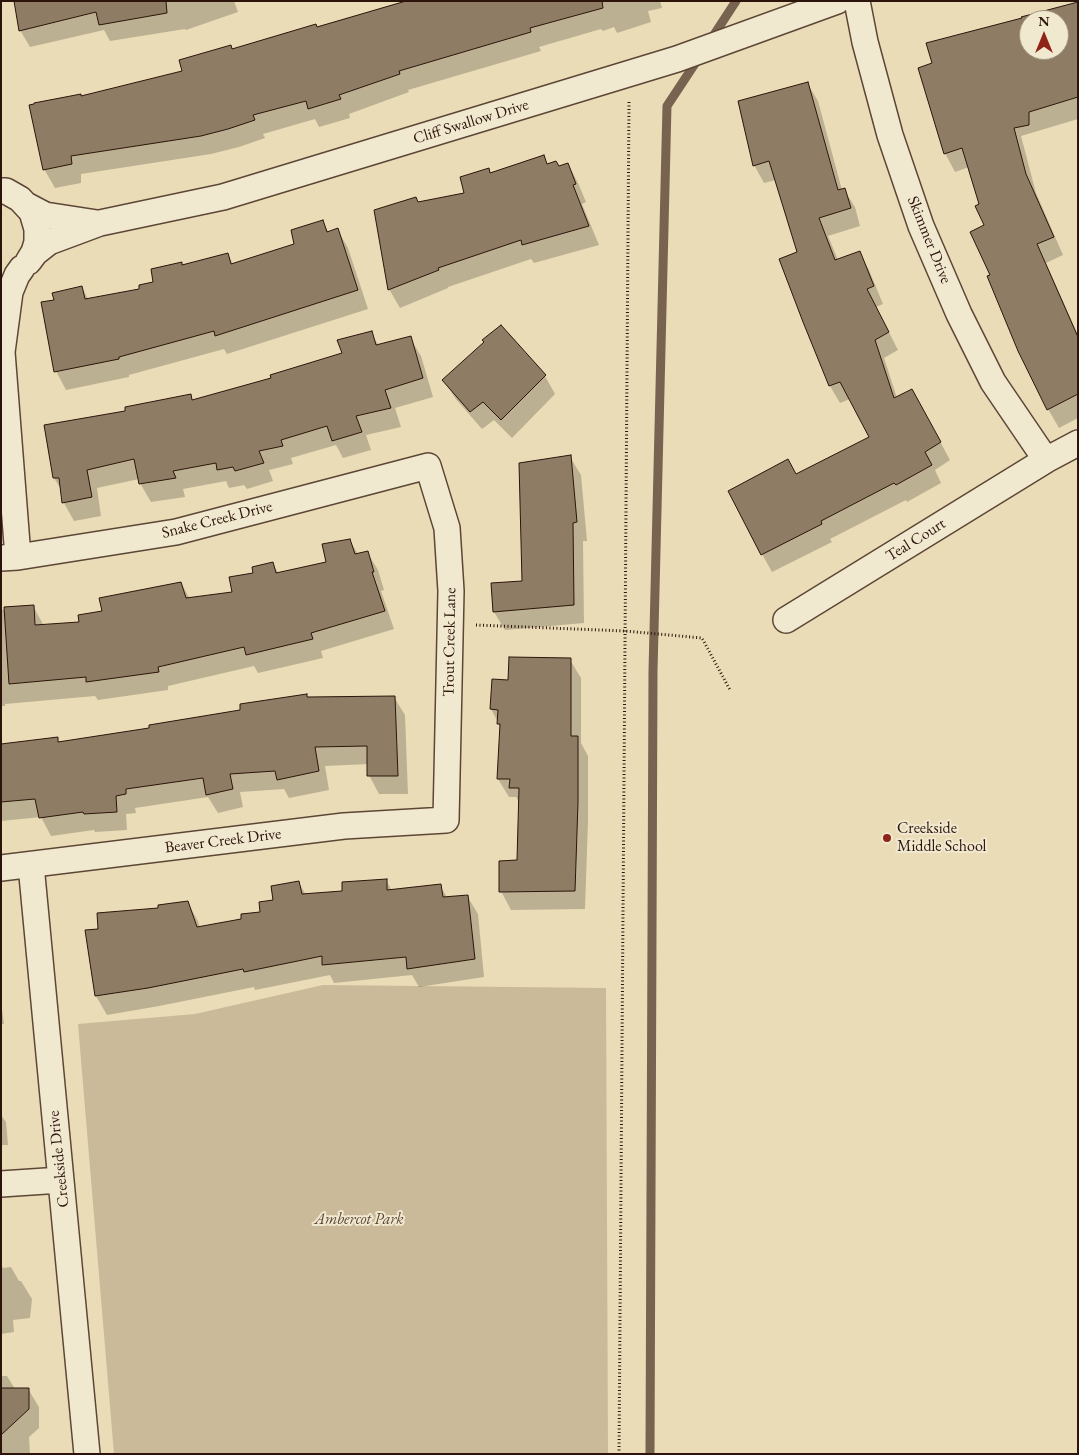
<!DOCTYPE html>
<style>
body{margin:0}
#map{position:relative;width:1079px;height:1455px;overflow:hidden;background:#eadcb6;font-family:"EB Garamond",serif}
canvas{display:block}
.frame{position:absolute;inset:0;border:2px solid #2c140b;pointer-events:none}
.north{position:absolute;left:1019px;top:10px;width:50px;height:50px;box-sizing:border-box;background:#f1e8d0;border:1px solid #a29381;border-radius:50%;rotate:0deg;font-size:14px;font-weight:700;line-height:20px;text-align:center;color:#2c140b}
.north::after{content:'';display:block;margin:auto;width:18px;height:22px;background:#8f2418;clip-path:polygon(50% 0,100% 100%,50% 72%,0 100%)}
</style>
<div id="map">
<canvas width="1079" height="1455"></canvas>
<div class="frame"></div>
<div class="north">N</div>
</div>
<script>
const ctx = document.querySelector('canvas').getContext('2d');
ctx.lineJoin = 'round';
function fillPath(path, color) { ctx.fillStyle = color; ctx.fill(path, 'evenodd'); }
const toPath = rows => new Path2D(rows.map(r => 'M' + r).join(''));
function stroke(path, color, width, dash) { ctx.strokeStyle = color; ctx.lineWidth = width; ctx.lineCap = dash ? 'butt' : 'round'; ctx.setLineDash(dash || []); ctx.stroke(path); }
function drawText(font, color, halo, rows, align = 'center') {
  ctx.font = font + ' "EB Garamond",serif'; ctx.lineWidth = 4; ctx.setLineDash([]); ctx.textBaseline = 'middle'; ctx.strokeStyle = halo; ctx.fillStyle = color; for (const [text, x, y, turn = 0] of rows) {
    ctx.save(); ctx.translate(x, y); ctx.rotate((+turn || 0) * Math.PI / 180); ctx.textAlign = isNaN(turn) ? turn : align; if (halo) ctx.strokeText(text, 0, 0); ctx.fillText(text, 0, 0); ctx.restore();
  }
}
fillPath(toPath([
 [323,985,606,988,608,1454,114,1454,78,1024,195,1014]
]), '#caba99');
fillPath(toPath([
 [15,1,234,1,238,12,186,30,185,29,110,41,104,30,30,47,20,30],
 [410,1,660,1,662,8,648,11,651,22,617,33,614,27,603,31,601,29,539,47,541,51,408,90,409,92,349,114,350,118,319,127,315,119,263,134,265,138,239,147,211,154,81,174,81,183,55,188,44,169,81,97,183,72,232,50],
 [1078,3,1078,119,1021,136,1036,193,1063,255,1046,263,1078,335,1078,418,1059,428,1048,409,991,275,985,225,969,167,955,172,945,153,934,63,928,43],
 [1029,20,1059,20,1059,50,1029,50],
 [807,83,818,101,842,190,844,190,855,207,860,226,828,236,838,260,859,253,869,270,883,304,876,307,898,350,884,358,897,398,922,408,950,460,935,470,941,483,907,502,906,500,830,539,832,542,772,572,762,554,796,476,871,437,850,399,840,403,830,386,799,253,776,180,764,183,754,165],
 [544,157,548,165,559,168,568,164,578,183,586,202,582,204,599,245,534,263,531,259,448,287,448,288,400,308,389,289,418,203,466,194,489,170,491,174],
 [323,222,329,233,337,229,348,248,368,309,227,354,224,349,129,375,129,377,66,390,56,371,56,301,82,287,88,299,140,290,154,283,181,264,183,266,228,254,233,264,295,245],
 [371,333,379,346,410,338,421,356,433,397,395,408,401,427,366,435,371,450,343,458,336,445,291,458,293,464,269,470,273,481,247,489,244,485,229,488,226,481,183,489,185,497,151,502,140,483,139,479,97,488,101,516,74,521,64,503,62,491,54,478,127,412,190,395,193,401,272,379,343,354],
 [545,376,555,394,512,438,494,420,482,429,455,398,444,380],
 [570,457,581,475,587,541,583,541,584,623,505,630,494,612,523,583],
 [350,541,358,554,367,552,378,570,384,590,381,591,394,629,321,651,323,658,258,673,254,666,168,686,168,690,98,700,95,696,5,704,5,706,1,706,1,610,33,606,44,626,80,623,103,612,181,583,190,599,234,593,255,574,273,564,279,574,328,562],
 [570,660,581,678,581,743,588,756,588,821,585,909,511,910,501,891,518,861,520,804,516,797,509,797,498,779,501,728,491,709,509,681],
 [394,697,405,715,408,794,379,794,369,775,369,764,325,766,329,790,289,798,284,789,240,792,243,807,218,813,208,797,135,808,136,813,126,814,127,830,95,832,94,830,51,836,41,817,1,821,1,745,57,739,60,743,151,729,308,699],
 [386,880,392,891,440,886,447,897,467,896,478,914,484,977,419,987,412,975,334,983,330,975,255,990,254,987,159,1006,107,1015,96,996,86,931,99,931,160,909,187,902,198,921,200,928,243,920,261,913,299,883,306,895,343,892],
 [1,1003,4,1024,1,1024],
 [1,1115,6,1122,8,1145,1,1145],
 [1,1264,3,1268,11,1267,19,1281,21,1281,32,1299,30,1318,13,1320,14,1332,1,1334],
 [1,1376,7,1376,15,1389,28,1389,39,1407,39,1428,29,1437,30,1454,1,1454]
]), '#0003');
stroke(toPath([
 [710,41,736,1],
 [650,1454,653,671,667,106,700,56]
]), '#77634f', 9);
const building = toPath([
 [14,1,166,1,167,13,99,25,96,12,19,31,14,1],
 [406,1,602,1,603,8,530,28,531,32,399,71,400,74,339,95,341,99,308,109,306,101,253,115,255,120,228,129,201,136,71,156,72,164,43,170,29,105,34,104,34,103,81,94,81,96,182,71,179,60,231,45,232,49,316,24,317,27,406,1],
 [1078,2,1078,97,1029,112,1029,125,1014,128,1026,174,1054,237,1037,244,1078,337,1078,394,1047,410,1018,351,987,276,990,275,970,232,984,225,975,206,979,204,962,148,944,154,918,68,932,63,926,43,1022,18,1021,17,1078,2],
 [1029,20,1059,20,1059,50,1029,50,1029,20],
 [808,82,838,190,845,188,851,208,819,218,835,260,860,251,874,286,867,289,889,332,875,340,894,398,912,389,941,442,925,452,932,465,896,485,894,483,821,521,822,524,761,555,728,491,788,459,796,474,869,437,840,382,829,386,803,322,779,259,797,252,769,161,753,166,738,101,808,82],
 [544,155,547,164,556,161,559,166,568,163,576,184,573,185,589,226,522,245,521,240,438,268,439,270,388,290,374,210,416,197,418,202,464,193,460,177,489,168,490,173,544,155],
 [323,220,327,232,338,228,358,290,215,336,214,331,119,357,119,359,54,372,41,302,54,300,52,293,82,286,85,299,139,289,139,285,153,282,151,269,182,262,182,265,228,253,231,264,294,244,291,230,323,220],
 [501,325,546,375,501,420,483,402,470,412,442,380,484,342,482,340,501,325],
 [372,331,376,345,411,336,423,378,385,390,391,408,356,416,362,432,332,441,327,426,281,440,283,446,259,451,264,463,235,471,233,467,217,470,216,463,173,471,176,478,139,484,134,459,87,470,92,497,62,503,59,478,53,478,44,425,125,411,125,407,191,394,192,400,271,378,270,375,342,353,337,340,372,331],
 [571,455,577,522,573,523,574,605,493,612,491,583,522,581,519,463,571,455],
 [350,539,355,554,368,551,374,572,372,572,385,611,311,633,313,639,246,655,244,647,158,667,159,672,86,682,86,677,9,684,4,607,34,605,35,625,79,622,78,615,102,611,99,598,181,582,186,598,232,592,229,577,253,573,252,567,273,562,276,573,326,562,322,544,350,539],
 [509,657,571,658,571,736,578,736,578,802,575,891,499,892,499,861,517,860,519,788,509,788,510,779,497,779,500,724,497,724,498,710,490,709,492,679,508,680,509,657],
 [307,694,307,697,395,696,398,776,367,776,367,746,315,747,319,771,277,780,275,771,230,774,233,789,206,795,203,778,126,789,126,794,116,796,117,812,84,814,83,812,39,818,35,799,1,802,1,744,58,737,58,742,149,728,149,725,240,710,240,704,307,694],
 [387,879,387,890,441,884,443,897,468,895,475,959,407,969,406,957,322,965,322,956,244,972,243,969,148,988,95,996,85,930,98,929,97,913,158,908,158,905,188,901,197,927,241,919,241,914,260,912,259,902,273,900,271,886,299,881,302,894,342,891,342,882,387,879],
 [1,1388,29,1388,29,1409,1,1435,1,1388]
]);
fillPath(building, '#8f7c64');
stroke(building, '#2c140b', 1);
const street = toPath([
 [857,1,865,42,890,135,921,226,959,314,993,382,1046,460],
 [1,191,6,191,20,199,32,212,37,229,37,242,34,252,28,262],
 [26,205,45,215,97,223],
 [29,261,35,253,49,242,100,223,223,197,677,59,837,1],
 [18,557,2,352,10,292,17,275,22,268],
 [1,558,18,557,176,532,428,466,447,528,451,591,446,820,344,826,1,868],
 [786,620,1046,460,1078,443],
 [31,865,87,1454],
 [1,1184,61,1180]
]);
stroke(street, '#5c4636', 28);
stroke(toPath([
 [476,625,625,631,702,638,730,690],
 [619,1454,629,102]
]), '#2c140b', 3, [1, 2.5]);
stroke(street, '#f1e8d0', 25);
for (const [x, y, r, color] of [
 [887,838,5,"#8f2418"]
]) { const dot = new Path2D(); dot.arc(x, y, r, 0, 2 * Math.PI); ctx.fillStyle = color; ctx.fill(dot); stroke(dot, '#f1e8d0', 2); }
drawText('16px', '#2c140b', '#f1e8d0', [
 ["Cliff Swallow Drive",471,122,-17],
 ["Skimmer Drive",929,240,68],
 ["Snake Creek Drive",217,520,-14],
 ["Teal Court",916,540,-32],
 ["Trout Creek Lane",450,642,-89],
 ["Beaver Creek Drive",223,841,-7],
 ["Creekside Drive",59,1159,-96]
]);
drawText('16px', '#2c140b', '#f1e8d0', [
 ["Creekside",897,829],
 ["Middle School",897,847]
], 'left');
drawText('italic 16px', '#5b4636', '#f1e8d0', [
 ["Ambercot Park",359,1220]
]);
</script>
